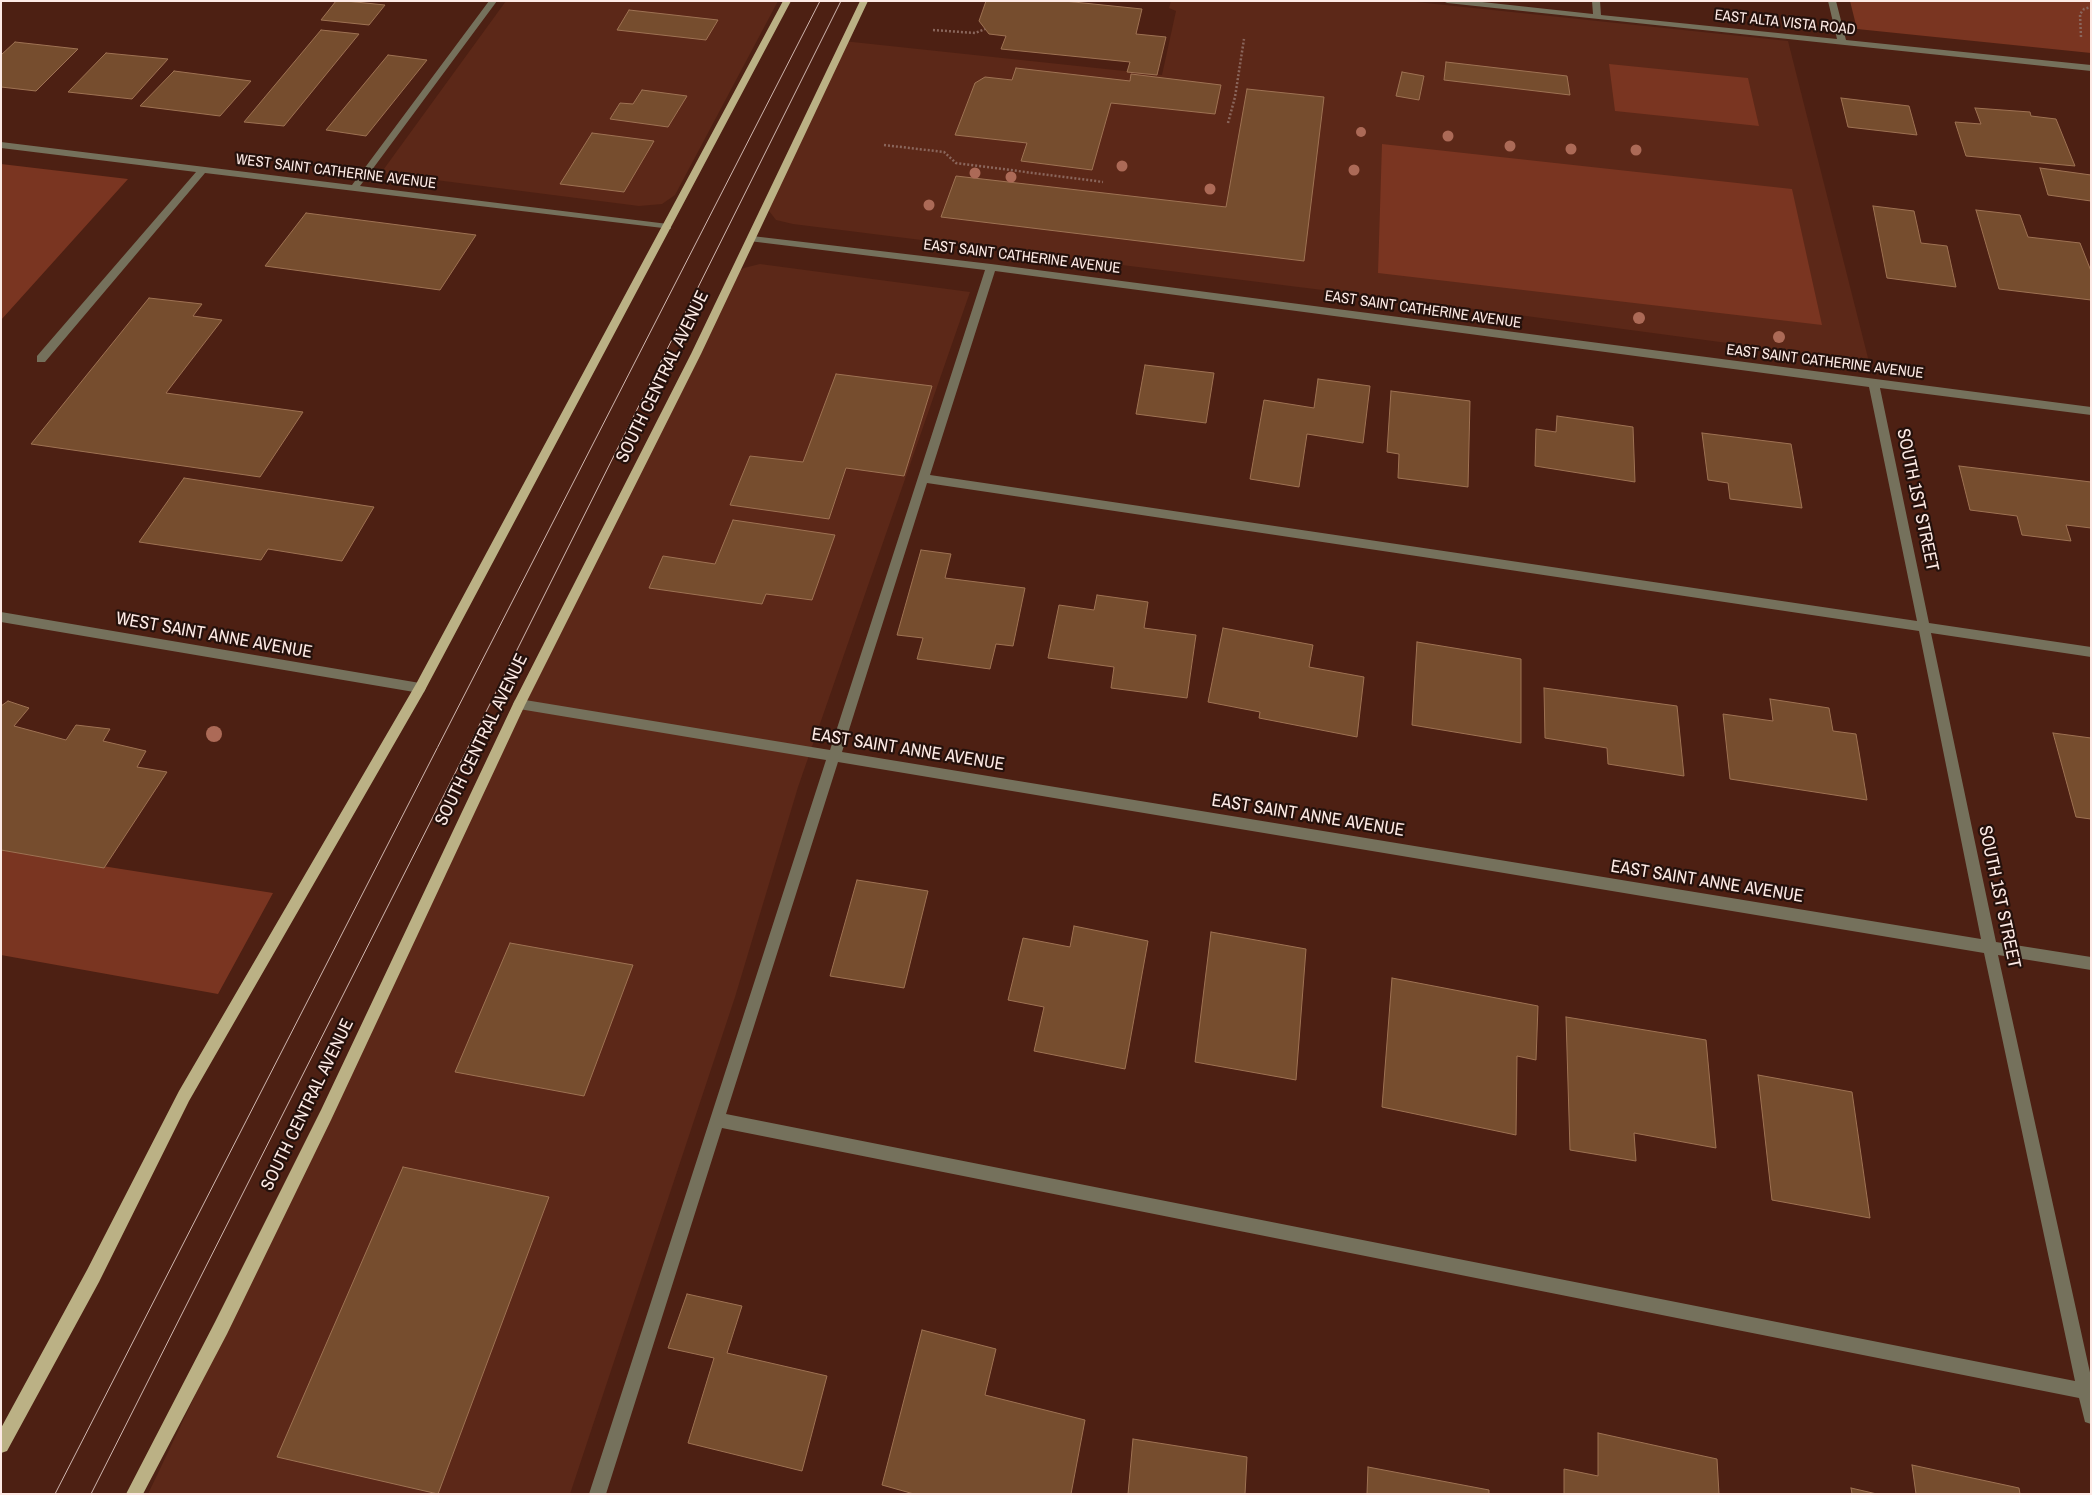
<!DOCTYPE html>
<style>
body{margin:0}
#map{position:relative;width:2092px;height:1495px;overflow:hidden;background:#4d2013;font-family:"Archivo Narrow",sans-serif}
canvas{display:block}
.frame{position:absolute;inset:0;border:2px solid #fdeae5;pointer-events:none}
</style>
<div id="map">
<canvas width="2092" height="1495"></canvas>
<div class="frame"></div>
</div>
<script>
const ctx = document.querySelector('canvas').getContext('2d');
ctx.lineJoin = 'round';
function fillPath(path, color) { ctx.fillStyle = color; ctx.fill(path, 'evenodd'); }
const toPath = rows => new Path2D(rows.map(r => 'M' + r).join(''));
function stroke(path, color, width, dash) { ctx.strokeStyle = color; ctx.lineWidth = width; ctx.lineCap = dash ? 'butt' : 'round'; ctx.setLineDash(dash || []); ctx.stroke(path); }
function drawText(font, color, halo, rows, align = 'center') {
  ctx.font = font + ' "Archivo Narrow",sans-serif'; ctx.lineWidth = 4.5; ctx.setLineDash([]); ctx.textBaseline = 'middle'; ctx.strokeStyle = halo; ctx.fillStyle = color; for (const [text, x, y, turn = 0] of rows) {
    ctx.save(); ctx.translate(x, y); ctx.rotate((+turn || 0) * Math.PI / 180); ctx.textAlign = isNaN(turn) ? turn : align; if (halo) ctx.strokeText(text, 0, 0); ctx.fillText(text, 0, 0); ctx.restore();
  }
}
fillPath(toPath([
 [506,1,778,1,675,195,662,204,639,206,381,173],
 [1171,1,1407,1,1788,41,1869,362,1459,307,793,224,776,220,766,207,843,41,1162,75,1176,11,1169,8],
 [760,264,970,292,798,787,735,997,570,1494,148,1494,729,278,744,268]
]), '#5c2818');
fillPath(toPath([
 [1850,1,2091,1,2091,53,1857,29],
 [1609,64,1748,78,1759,126,1615,111],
 [1382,144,1792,189,1822,325,1378,273],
 [1,164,128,179,1,320],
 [1,850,273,893,218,994,1,955]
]), '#7a3521');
const building = toPath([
 [336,1,346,1,385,5,369,25,321,20,336,1],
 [986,1,1064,1,1142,9,1136,34,1166,37,1157,75,1127,72,1130,62,1001,49,1006,36,989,34,979,21,986,1],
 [629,10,718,20,706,40,617,30,629,10],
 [321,30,359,34,284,126,244,122,321,30],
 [15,42,78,49,36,91,1,87,1,55,15,42],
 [106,53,168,59,132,99,68,92,106,53],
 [388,55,427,60,366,136,326,130,388,55],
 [1446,62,1567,76,1570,95,1444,80,1446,62],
 [1016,68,1130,81,1131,74,1221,85,1215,114,1111,103,1092,170,1021,161,1027,143,955,135,975,83,985,77,1012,80,1016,68],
 [174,71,251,81,220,116,140,106,174,71],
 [1402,72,1424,76,1419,100,1396,96,1402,72],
 [1247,89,1324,97,1304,261,941,217,956,176,1226,207,1247,89],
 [642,90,687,96,668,127,610,119,620,103,633,104,642,90],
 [1841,98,1909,106,1917,135,1848,127,1841,98],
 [1975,108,2030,112,2031,116,2056,119,2075,166,1966,156,1955,122,1981,124,1975,108],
 [592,133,654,141,624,192,560,184,592,133],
 [2040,168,2091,175,2091,201,2048,195,2040,168],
 [1873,206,1914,211,1921,243,1947,246,1956,287,1887,278,1873,206],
 [1976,210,2020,215,2028,237,2080,243,2091,271,2091,300,1999,289,1976,210],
 [306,213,476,235,440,290,265,266,306,213],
 [149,298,202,304,193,316,222,320,166,393,303,412,260,477,31,444,149,298],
 [1145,365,1214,373,1206,423,1136,414,1145,365],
 [836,374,932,386,904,476,846,468,829,519,730,505,750,456,803,462,836,374],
 [1318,379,1370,386,1363,443,1307,434,1299,487,1250,479,1264,400,1314,408,1318,379],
 [1391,391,1470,401,1468,487,1398,478,1399,454,1387,452,1391,391],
 [1557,416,1633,427,1635,482,1535,466,1536,429,1556,432,1557,416],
 [1702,433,1791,444,1802,508,1730,499,1728,483,1708,480,1702,433],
 [1959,466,2091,482,2091,528,2066,525,2071,541,2022,535,2017,516,1970,510,1959,466],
 [184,478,374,507,342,561,268,549,261,560,139,542,184,478],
 [733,520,835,535,812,600,766,594,762,604,649,588,663,556,715,564,733,520],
 [921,550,951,554,945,578,1025,588,1013,646,996,644,990,669,917,659,923,638,897,635,921,550],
 [1097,595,1148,602,1144,628,1196,635,1187,698,1111,688,1114,667,1048,658,1059,605,1094,610,1097,595],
 [1223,628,1313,645,1309,667,1364,677,1357,737,1259,718,1260,712,1208,702,1223,628],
 [1417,642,1521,659,1521,743,1412,725,1417,642],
 [1544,688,1677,706,1684,776,1608,764,1607,748,1545,738,1544,688],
 [1770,699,1829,708,1833,731,1856,734,1867,800,1730,779,1723,714,1773,721,1770,699],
 [8,701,29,708,14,726,66,740,76,725,110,729,103,741,146,751,137,767,167,772,104,868,1,850,1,706,8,701],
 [2053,733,2091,738,2091,819,2076,817,2053,733],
 [857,880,928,891,904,988,830,976,857,880],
 [1074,926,1148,941,1125,1069,1034,1051,1044,1007,1008,1000,1023,938,1070,947,1074,926],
 [1211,932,1306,949,1296,1080,1195,1062,1211,932],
 [510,943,633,965,584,1096,455,1072,510,943],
 [1392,978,1538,1006,1536,1060,1517,1056,1516,1135,1382,1107,1392,978],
 [1566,1017,1706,1040,1716,1148,1634,1133,1636,1161,1570,1150,1566,1017],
 [1758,1075,1852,1092,1870,1218,1772,1200,1758,1075],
 [403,1167,549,1197,438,1494,277,1457,403,1167],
 [687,1294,742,1306,727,1353,827,1376,802,1471,688,1443,714,1358,668,1348,687,1294],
 [922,1330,996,1349,985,1395,1085,1420,1071,1494,914,1494,882,1485,922,1330],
 [1598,1433,1717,1459,1719,1494,1564,1494,1564,1469,1598,1476,1598,1433],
 [1133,1439,1247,1457,1245,1494,1128,1494,1133,1439],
 [1912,1465,2019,1488,2020,1494,1916,1494,1912,1465],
 [1368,1467,1489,1490,1489,1494,1367,1494,1368,1467],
 [1851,1488,1877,1494,1852,1494,1851,1488]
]);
fillPath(building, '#764d2e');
stroke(building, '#9e7253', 1);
stroke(toPath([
 [933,30,975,33,985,29],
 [2081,37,2080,14,2084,9,2091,7],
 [1228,123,1235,97,1244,39],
 [884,145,944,152,956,163,1103,182]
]), '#8a665c', 2.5, [2, 2]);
fillPath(toPath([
 [489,1,497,1,360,186,668,224,671,225,671,229,205,173,45,362,37,362,37,356,196,172,1,148,1,142,352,185,489,1],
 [1443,1,1473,1,1593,14,1592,1,1600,1,1601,15,1837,39,1828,1,1836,1,1846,40,2091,65,2091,71,1447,3,1443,1],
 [752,236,991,264,2091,407,2091,415,1880,388,1929,623,2091,647,2091,657,1931,633,1996,942,2091,957,2091,970,1998,955,2091,1377,2091,1424,2085,1422,2079,1398,722,1128,606,1494,589,1494,826,760,519,709,515,708,513,704,515,700,519,699,830,750,985,270,749,241,747,239,752,236],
 [995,271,1869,387,1917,621,930,475,995,271],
 [927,483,1919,631,1981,939,842,752,927,483],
 [838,762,1984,953,2075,1381,726,1114,838,762],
 [1,612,420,683,424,684,426,688,424,692,420,693,1,622,1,612]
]), '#75715c');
fillPath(toPath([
 [783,1,791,1,424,692,189,1101,99,1282,7,1451,1,1453,1,1428,87,1270,179,1091,416,684,783,1],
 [860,1,868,1,701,354,525,705,331,1120,227,1334,143,1494,126,1494,215,1322,321,1110,513,704,691,354,860,1]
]), '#bbb185');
stroke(toPath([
 [55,1494,820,1],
 [91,1494,491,702,841,1]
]), '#d0b6af', 1);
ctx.fillStyle = '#ac6a57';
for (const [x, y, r] of [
 [1361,132,5],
 [1448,136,5.5],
 [1510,146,5.5],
 [1571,149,5.5],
 [1636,150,5.5],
 [1122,166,5.5],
 [1354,170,5.5],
 [975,173,5.5],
 [1011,177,5.5],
 [1210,189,5.5],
 [929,205,5.5],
 [1639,318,6],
 [1779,337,6],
 [214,734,8]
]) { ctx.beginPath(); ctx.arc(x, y, r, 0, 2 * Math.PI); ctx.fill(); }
drawText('15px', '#fdeae5', '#25110c', [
 ["EAST ALTA VISTA ROAD",1785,23,6],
 ["WEST SAINT CATHERINE AVENUE",336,172,7],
 ["EAST SAINT CATHERINE AVENUE",1022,257,7],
 ["EAST SAINT CATHERINE AVENUE",1423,310,8],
 ["EAST SAINT CATHERINE AVENUE",1825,362,7]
]);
drawText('18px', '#fdeae5', '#25110c', [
 ["SOUTH CENTRAL AVENUE",663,377,-64],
 ["SOUTH 1ST STREET",1917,500,78],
 ["WEST SAINT ANNE AVENUE",214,636,10],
 ["SOUTH CENTRAL AVENUE",482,740,-64],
 ["EAST SAINT ANNE AVENUE",908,750,9],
 ["EAST SAINT ANNE AVENUE",1308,816,9],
 ["EAST SAINT ANNE AVENUE",1707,882,9],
 ["SOUTH 1ST STREET",1999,897,78],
 ["SOUTH CENTRAL AVENUE",308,1105,-64]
]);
</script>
